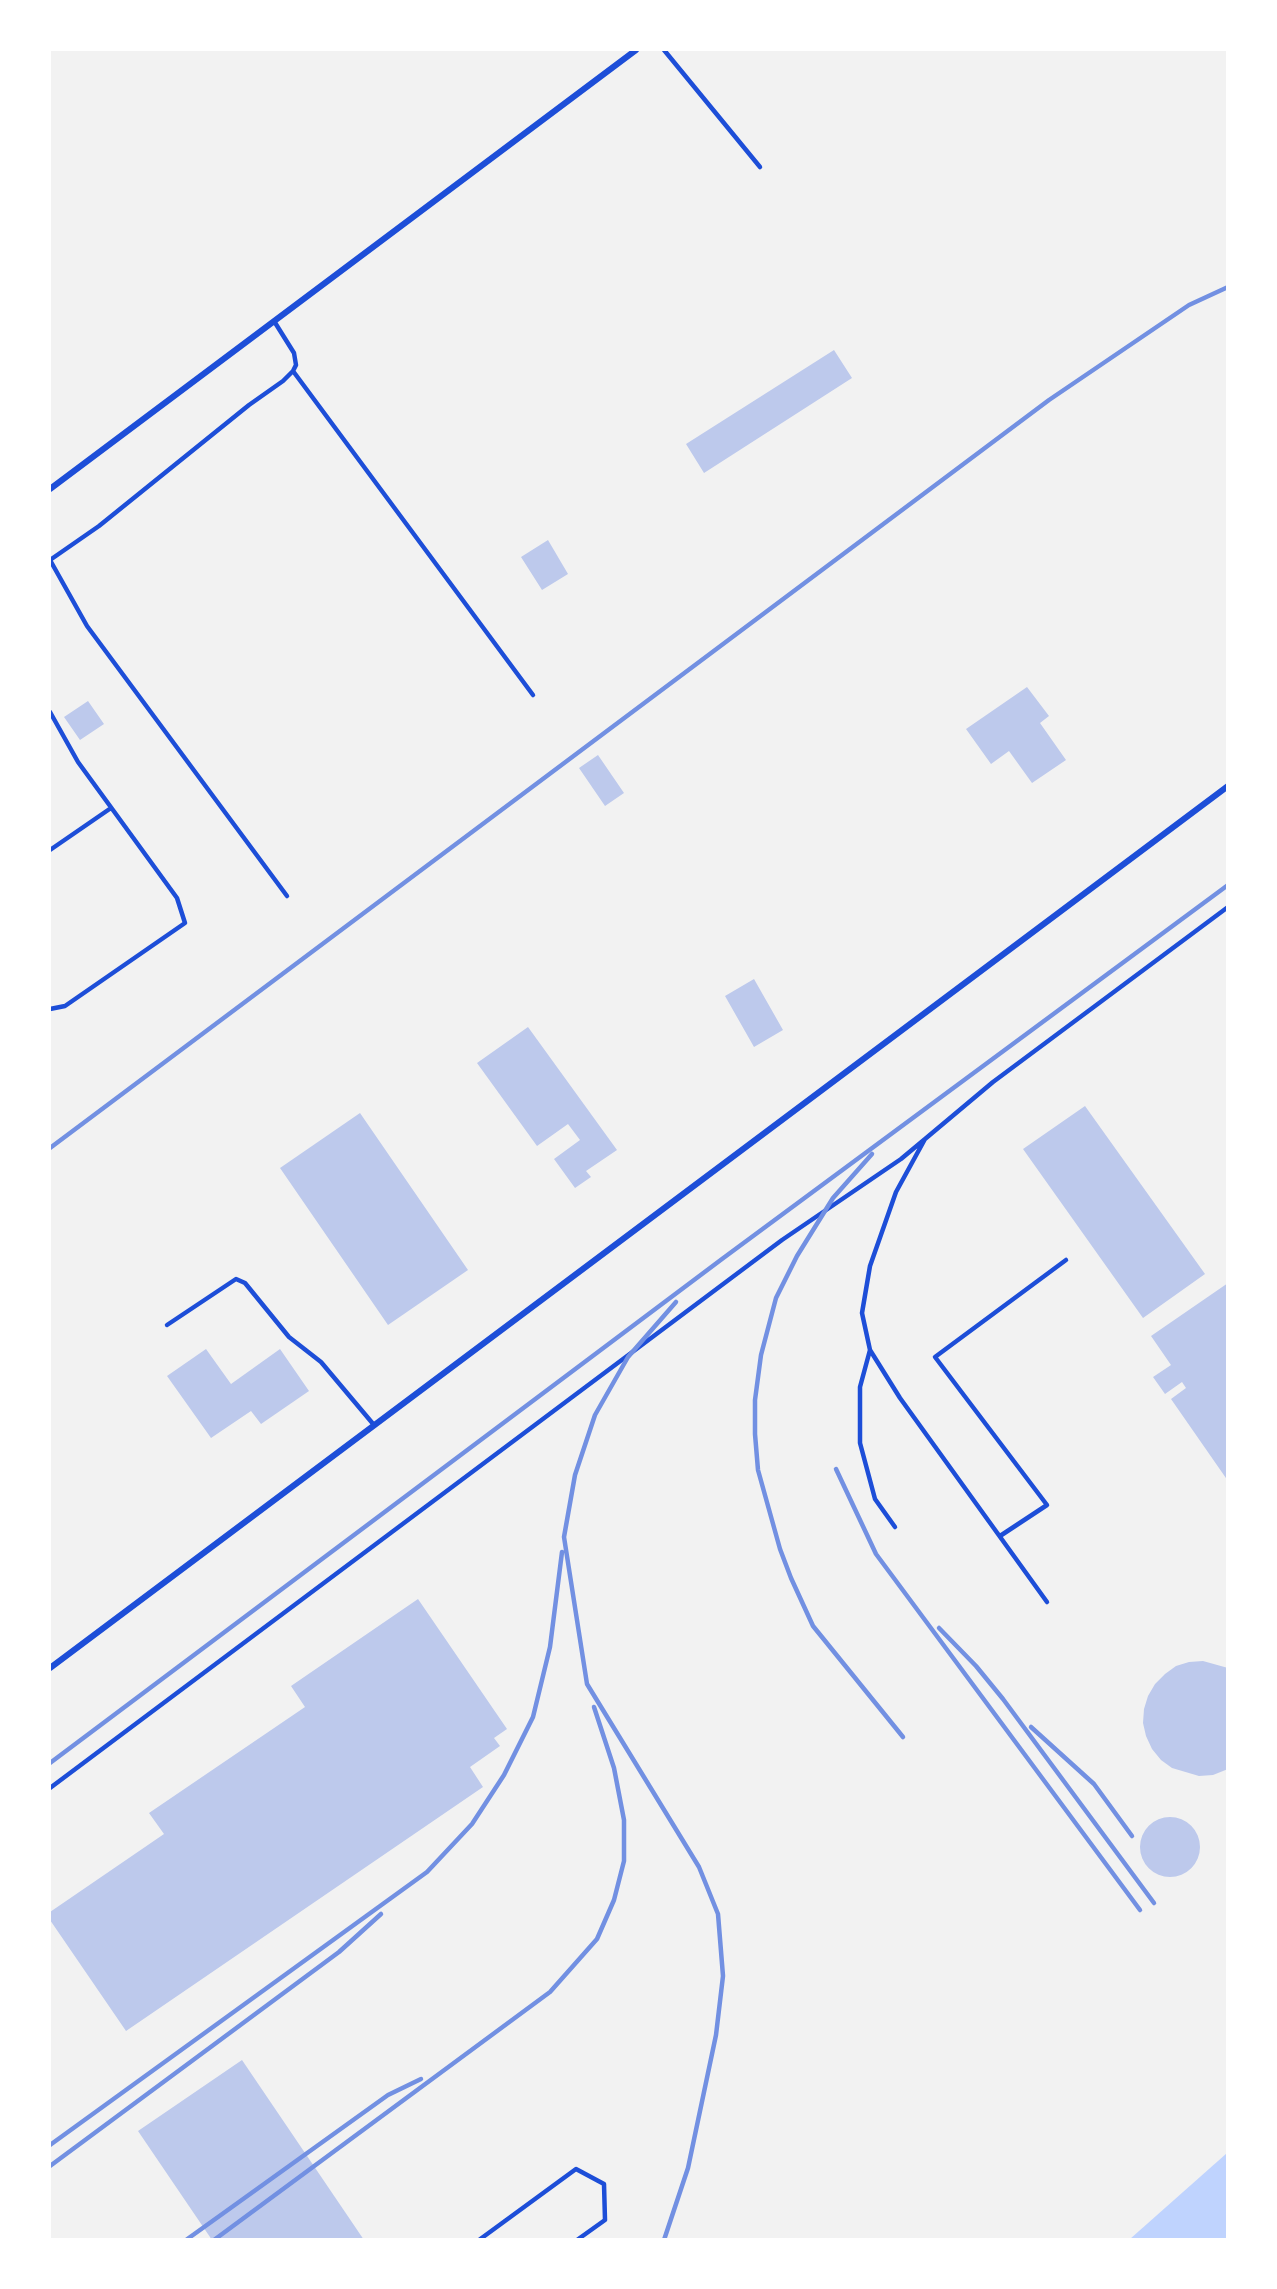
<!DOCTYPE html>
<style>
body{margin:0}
#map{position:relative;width:1277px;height:2289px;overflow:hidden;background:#f2f2f2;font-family:Arial,sans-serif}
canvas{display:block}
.frame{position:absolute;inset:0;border:51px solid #fff;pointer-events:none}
</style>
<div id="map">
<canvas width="1277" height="2289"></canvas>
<div class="frame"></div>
</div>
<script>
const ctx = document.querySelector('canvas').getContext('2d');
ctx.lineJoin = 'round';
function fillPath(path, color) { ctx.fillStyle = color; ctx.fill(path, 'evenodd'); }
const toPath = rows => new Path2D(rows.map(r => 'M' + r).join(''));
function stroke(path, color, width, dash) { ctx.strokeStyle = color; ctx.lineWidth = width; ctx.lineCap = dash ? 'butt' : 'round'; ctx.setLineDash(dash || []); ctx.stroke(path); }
fillPath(toPath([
 [1227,2153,1227,2239,1130,2239]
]), '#bfd3fe');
fillPath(toPath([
 [834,350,852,378,704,473,686,444],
 [548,540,568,574,542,590,521,557],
 [1027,687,1049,716,1040,723,1066,760,1032,783,1009,751,991,764,966,729],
 [88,701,104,724,80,740,64,717],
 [598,755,624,793,605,806,579,768],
 [754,979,783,1030,754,1047,725,996],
 [528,1027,617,1150,586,1171,591,1177,575,1188,554,1159,580,1140,568,1124,537,1146,477,1063],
 [1085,1106,1205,1274,1143,1318,1023,1149],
 [360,1113,468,1270,388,1325,280,1168],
 [1228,1283,1228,1481,1171,1399,1186,1388,1182,1382,1165,1394,1153,1377,1171,1365,1151,1336],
 [206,1349,231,1384,280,1349,309,1391,261,1424,251,1411,211,1438,167,1376],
 [418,1599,507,1729,494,1738,500,1746,470,1767,483,1787,126,2031,50,1920,50,1912,164,1834,149,1813,305,1707,291,1686],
 [1203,1661,1228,1668,1228,1769,1213,1775,1199,1776,1172,1768,1161,1760,1152,1749,1146,1736,1143,1723,1144,1709,1148,1696,1155,1684,1165,1674,1176,1666,1189,1662],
 '1140 1847a30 30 0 1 1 60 0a30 30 0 1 1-60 0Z',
 [242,2060,364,2240,212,2240,138,2131]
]), '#bdc9ec');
stroke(toPath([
 [664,50,760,167],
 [293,371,533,695],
 [50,560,87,626,287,896],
 [50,560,99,526,249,405,283,381,293,371,296,365,294,353,274,321],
 [50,712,78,762,177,898,185,923,65,1006,50,1009],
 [50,850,111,808],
 [167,1325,236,1279,245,1283,289,1337,321,1362,374,1425],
 [870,1350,860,1387,860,1443,875,1499,895,1527],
 [1000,1536,1047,1505,935,1357,1066,1260],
 [1047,1602,900,1398,870,1350,862,1313,870,1266,896,1192,925,1139,993,1082,1228,907],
 [50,1788,782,1240,901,1159,925,1139],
 [479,2240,576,2169,604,2184,605,2220,577,2240]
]), '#1d4ed8', 4.5);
stroke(toPath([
 [50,489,636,50],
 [50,1668,1228,786]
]), '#1d4ed8', 6);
stroke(toPath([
 [50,1148,1049,400,1189,305,1228,287],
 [872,1154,833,1198,797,1256,776,1298,761,1355,755,1400,755,1434,758,1470,780,1549,791,1578,813,1626,903,1737],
 [836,1469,876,1554,1140,1910],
 [939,1628,976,1666,1003,1699,1154,1903],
 [1031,1727,1094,1784,1132,1836],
 [50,1763,722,1259,1228,885],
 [50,2145,427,1872,472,1824,504,1775,533,1717,550,1647,562,1552],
 [50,2166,339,1952,381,1914],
 [186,2240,388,2095,421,2079],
 [214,2240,550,1992,597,1939,614,1900,624,1861,624,1820,614,1768,594,1707],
 [664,2240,688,2168,716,2035,723,1976,718,1914,699,1867,587,1684,564,1537,575,1475,595,1415,628,1357,676,1302]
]), '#7290e2', 4.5);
</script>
